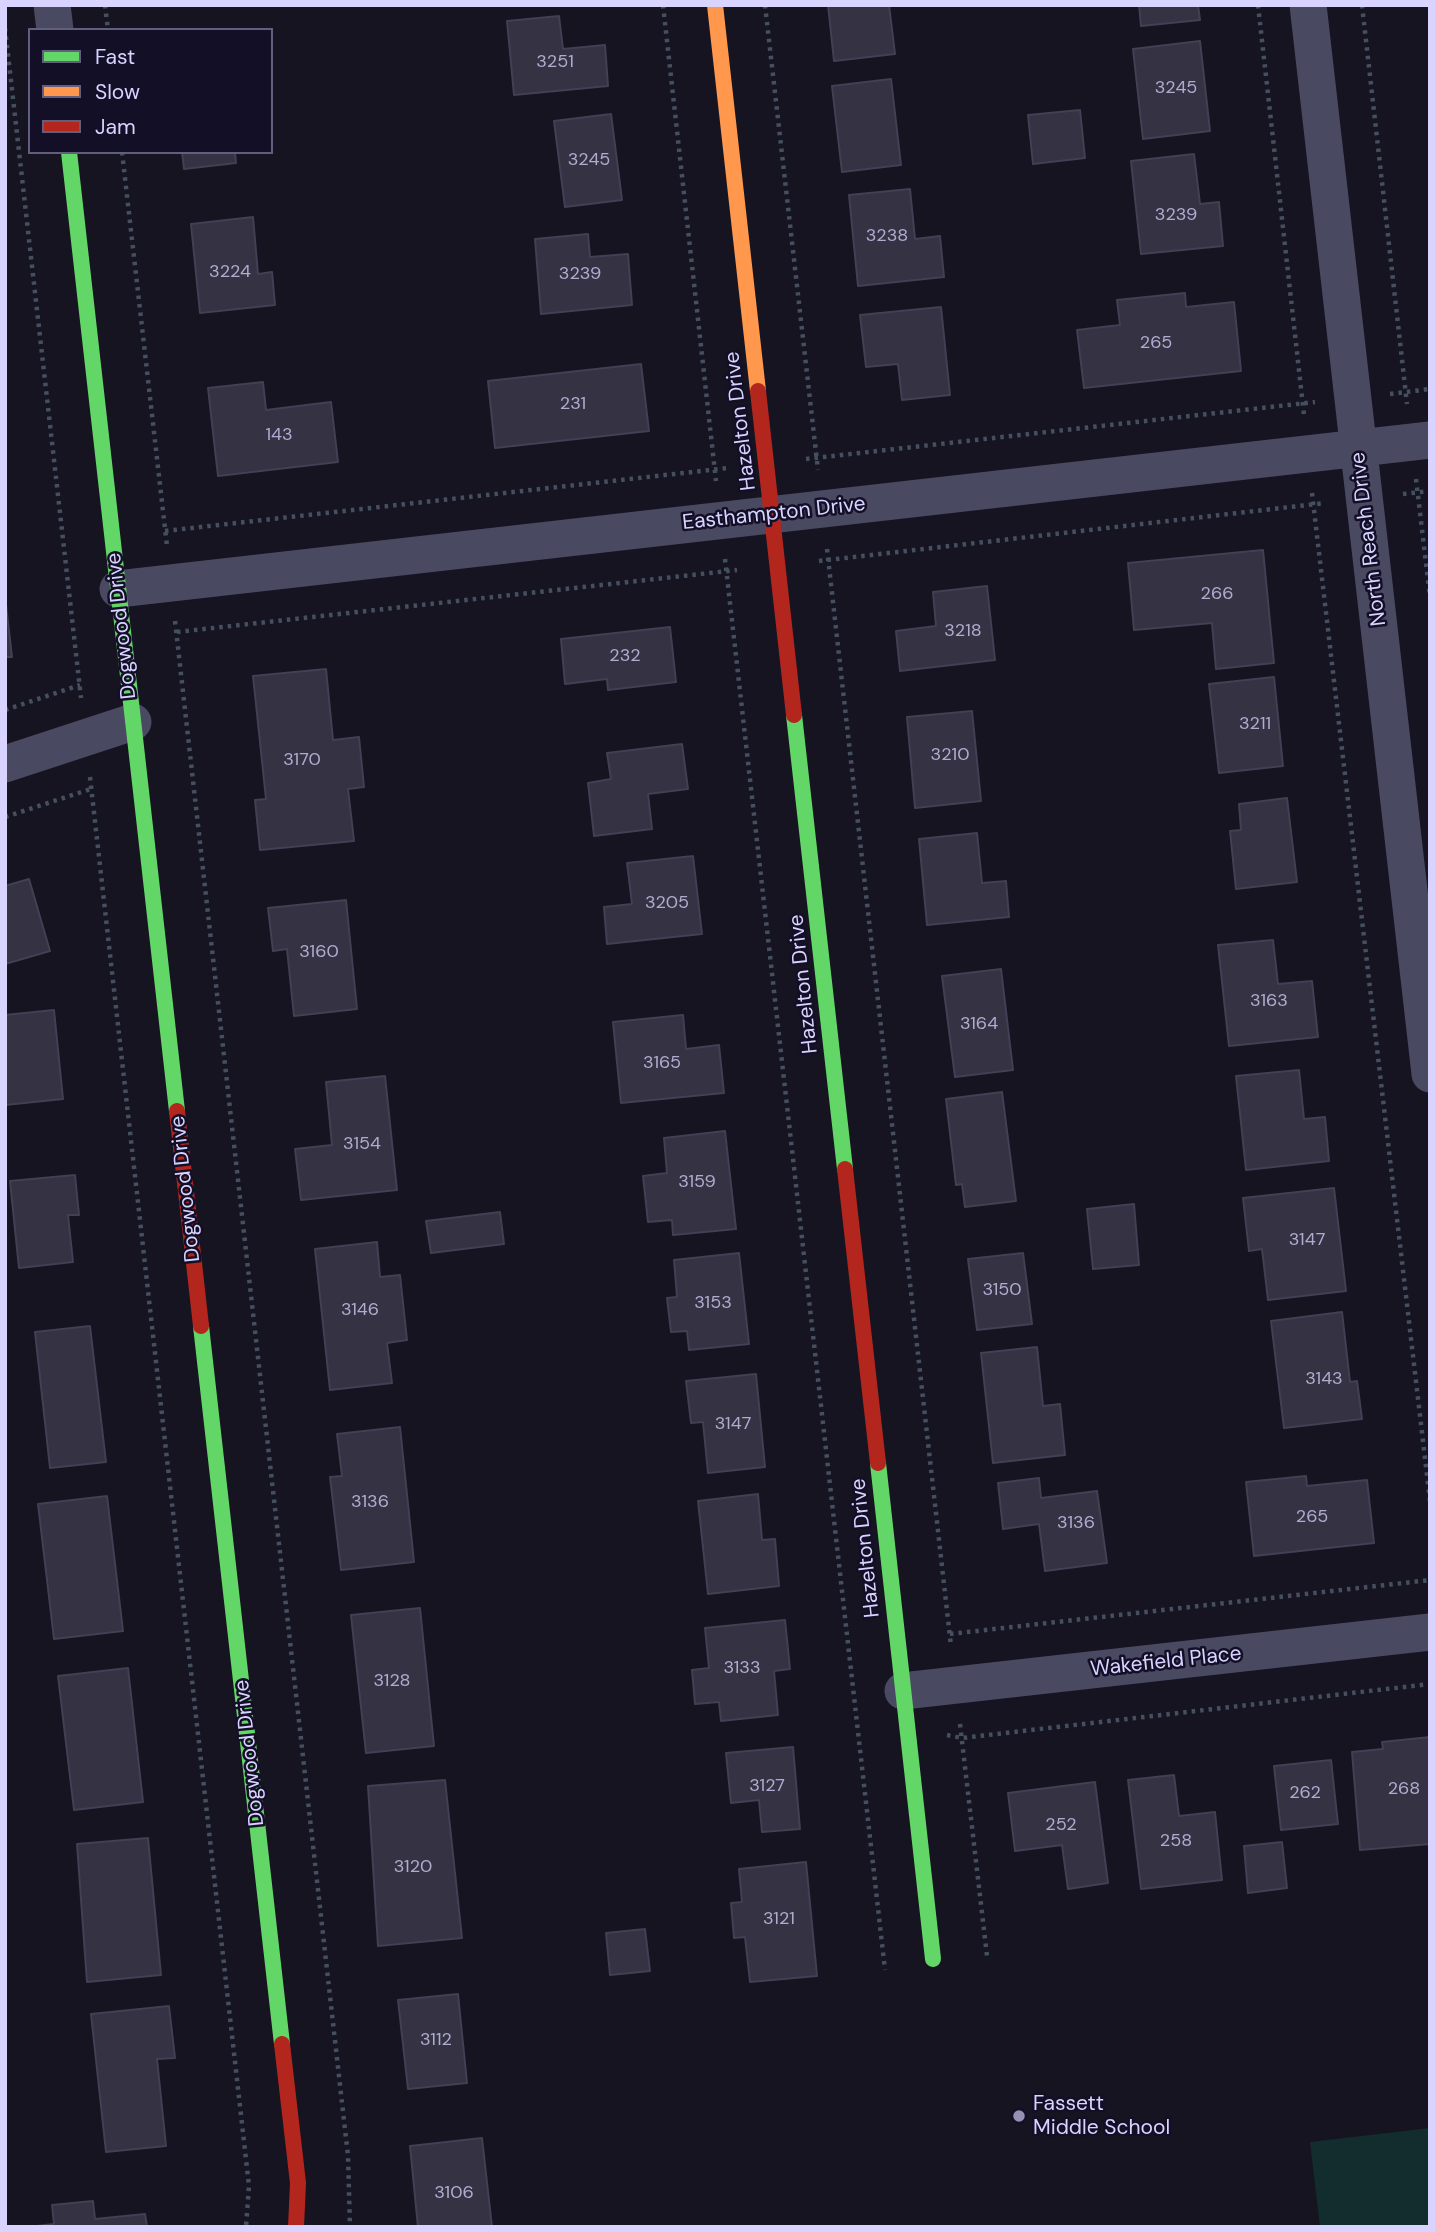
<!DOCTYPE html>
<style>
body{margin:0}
#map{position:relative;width:1435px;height:2232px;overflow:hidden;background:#161421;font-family:"DM Sans",sans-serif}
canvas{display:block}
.frame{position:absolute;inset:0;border:7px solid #d9d4ff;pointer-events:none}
.legend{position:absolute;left:28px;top:28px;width:245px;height:126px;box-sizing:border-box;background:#130f26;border:2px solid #625e7d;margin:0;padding:9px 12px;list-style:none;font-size:21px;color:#d9d4ff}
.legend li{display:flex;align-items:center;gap:14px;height:35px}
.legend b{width:35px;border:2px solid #625e7d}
</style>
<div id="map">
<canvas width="1435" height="2232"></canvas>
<div class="frame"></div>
<ul class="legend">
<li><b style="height:9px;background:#63d668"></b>Fast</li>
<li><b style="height:9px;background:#ff974d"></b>Slow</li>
<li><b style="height:9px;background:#b3261e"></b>Jam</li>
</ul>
</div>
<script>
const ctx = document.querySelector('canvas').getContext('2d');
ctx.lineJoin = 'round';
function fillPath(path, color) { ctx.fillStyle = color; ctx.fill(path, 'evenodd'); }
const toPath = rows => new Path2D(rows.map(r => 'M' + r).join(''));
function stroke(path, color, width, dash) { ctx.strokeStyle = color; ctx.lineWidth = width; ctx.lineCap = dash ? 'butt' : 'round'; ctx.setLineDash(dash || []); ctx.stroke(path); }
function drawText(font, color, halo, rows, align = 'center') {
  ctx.font = font + ' "DM Sans",sans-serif'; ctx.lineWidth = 5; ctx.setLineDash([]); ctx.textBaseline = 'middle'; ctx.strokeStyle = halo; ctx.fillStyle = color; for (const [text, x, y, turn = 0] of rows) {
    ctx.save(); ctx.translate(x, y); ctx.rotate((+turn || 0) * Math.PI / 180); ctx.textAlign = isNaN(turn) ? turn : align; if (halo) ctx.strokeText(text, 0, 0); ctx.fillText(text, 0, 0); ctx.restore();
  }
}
fillPath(toPath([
 [1430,2128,1430,2227,1320,2227,1310,2142]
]), '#132c2d');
const building = toPath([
 [828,5,889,5,895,54,834,61,828,5],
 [1139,5,1198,5,1200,20,1141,26,1139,5],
 [559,16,563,49,605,45,608,86,514,95,507,21,559,16],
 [1200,41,1210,131,1143,139,1133,49,1200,41],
 [891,79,901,165,842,172,832,86,891,79],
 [1080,110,1085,158,1033,164,1028,115,1080,110],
 [611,114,622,200,565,207,554,121,611,114],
 [182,152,235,152,236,163,184,169,182,152],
 [1194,154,1200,204,1219,202,1223,246,1141,254,1131,161,1194,154],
 [910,189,915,239,940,236,944,277,858,286,849,195,910,189],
 [253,217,258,274,272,272,275,305,200,313,191,224,253,217],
 [588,234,590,257,628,254,632,305,541,314,535,239,588,234],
 [1185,293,1186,307,1234,302,1241,371,1084,388,1077,330,1120,325,1117,300,1185,293],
 [941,307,950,395,902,400,898,364,866,367,860,315,941,307],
 [641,364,649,431,495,448,488,381,641,364],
 [263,382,266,410,331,402,338,462,218,476,208,388,263,382],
 [1263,550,1274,663,1216,669,1212,623,1134,630,1128,563,1263,550],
 [987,586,995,660,900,671,896,631,936,626,933,592,987,586],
 [5,596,12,657,5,657,5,596],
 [670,627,676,682,608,690,607,679,565,684,561,639,670,627],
 [326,669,333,740,359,737,364,787,348,789,354,841,260,850,255,800,266,799,253,676,326,669],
 [1274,677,1283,766,1219,773,1209,684,1274,677],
 [972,711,981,801,915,808,907,717,972,711],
 [682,744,688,789,648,794,652,829,594,836,588,783,611,779,607,753,682,744],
 [1287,798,1297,882,1236,889,1230,831,1241,830,1239,804,1287,798],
 [977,833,982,883,1006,881,1009,917,927,925,919,839,977,833],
 [693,856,702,934,607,944,604,907,632,904,627,863,693,856],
 [29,879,50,951,5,964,5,886,29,879],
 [346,900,357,1009,294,1016,287,949,273,951,268,908,346,900],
 [1273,940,1278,984,1312,981,1318,1037,1229,1046,1218,945,1273,940],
 [1001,969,1013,1070,955,1077,942,976,1001,969],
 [54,1010,63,1099,5,1105,5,1015,54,1010],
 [683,1015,686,1049,719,1045,724,1093,621,1103,613,1022,683,1015],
 [1299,1070,1304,1119,1325,1117,1329,1161,1246,1170,1236,1076,1299,1070],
 [385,1076,397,1190,301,1200,295,1149,332,1145,326,1082,385,1076],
 [1002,1092,1016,1201,965,1207,962,1184,956,1185,946,1099,1002,1092],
 [725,1131,736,1229,673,1235,672,1220,648,1222,643,1176,667,1173,664,1138,725,1131],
 [75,1175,79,1215,68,1215,73,1262,19,1268,10,1181,75,1175],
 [1334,1188,1346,1291,1268,1300,1262,1249,1249,1251,1243,1198,1334,1188],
 [1134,1204,1139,1265,1093,1269,1087,1209,1134,1204],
 [500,1212,504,1244,431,1253,426,1221,500,1212],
 [377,1242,380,1277,400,1275,407,1340,387,1343,392,1383,330,1390,315,1249,377,1242],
 [739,1253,749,1344,689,1350,687,1331,671,1332,667,1298,677,1297,674,1260,739,1253],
 [1023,1253,1032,1324,977,1330,968,1259,1023,1253],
 [1342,1312,1350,1382,1357,1381,1362,1419,1284,1428,1271,1321,1342,1312],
 [90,1326,106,1462,50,1468,35,1332,90,1326],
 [1037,1347,1043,1406,1060,1404,1065,1455,993,1463,981,1353,1037,1347],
 [756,1374,765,1467,708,1473,703,1422,691,1423,686,1381,756,1374],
 [400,1427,414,1562,341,1570,330,1477,342,1476,337,1434,400,1427],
 [1306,1476,1307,1486,1367,1480,1374,1543,1254,1556,1246,1482,1306,1476],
 [1039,1478,1041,1498,1097,1491,1107,1563,1045,1571,1039,1524,1003,1529,998,1483,1039,1478],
 [758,1494,762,1540,775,1539,779,1586,708,1594,698,1501,758,1494],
 [107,1496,123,1631,54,1639,38,1504,107,1496],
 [420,1608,434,1746,366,1753,351,1615,420,1608],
 [785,1620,790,1669,774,1671,778,1715,721,1721,719,1702,695,1704,692,1670,709,1668,705,1628,785,1620],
 [128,1668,143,1802,74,1810,58,1676,128,1668],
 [1430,1737,1430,1844,1360,1850,1352,1752,1383,1749,1382,1742,1430,1737],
 [793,1747,800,1829,762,1832,759,1800,731,1803,726,1753,793,1747],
 [1331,1760,1338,1824,1281,1830,1274,1766,1331,1760],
 [1174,1775,1179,1816,1215,1812,1222,1880,1141,1889,1128,1780,1174,1775],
 [445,1780,462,1938,378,1946,368,1786,445,1780],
 [1095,1782,1108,1883,1068,1889,1062,1845,1015,1851,1008,1793,1095,1782],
 [148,1838,161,1975,87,1982,77,1844,148,1838],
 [1282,1842,1287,1888,1248,1893,1244,1846,1282,1842],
 [806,1862,817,1976,750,1982,745,1937,734,1938,731,1903,742,1902,739,1869,806,1862],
 [645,1929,650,1971,610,1975,606,1933,645,1929],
 [458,1994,467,2083,408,2089,398,2000,458,1994],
 [169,2006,175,2058,157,2059,166,2146,106,2152,91,2014,169,2006],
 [482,2138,492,2227,418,2227,410,2146,482,2138],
 [93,2201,95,2219,145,2214,147,2227,28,2227,54,2224,52,2205,93,2201]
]);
fillPath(building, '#343243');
stroke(building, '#433f54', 2);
stroke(toPath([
 [105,5,108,30],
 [663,5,716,481],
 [765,5,818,470],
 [1258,5,1304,415],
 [1362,5,1407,404],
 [5,28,81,698],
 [122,152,167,546],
 [1390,394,1430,389],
 [806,459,1315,402],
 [1416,479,1430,597],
 [1312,493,1430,1501],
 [1403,494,1430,491],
 [165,531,728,468],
 [827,549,951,1646],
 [725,559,885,1970],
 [819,561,1325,503],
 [175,621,348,2156,350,2227],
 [177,632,737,570],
 [5,710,80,685],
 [90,777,249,2186,246,2227],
 [5,817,91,789],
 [950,1634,1430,1580],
 [960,1724,987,1956],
 [947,1735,962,1738,1430,1684]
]), '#44505f', 4.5, [3.5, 5]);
stroke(toPath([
 [52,5,55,30],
 [1308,5,1430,1074],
 [118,589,1430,440],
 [5,764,133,722],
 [903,1691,1430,1632]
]), '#4a4962', 37);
stroke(toPath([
 [69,152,177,1111],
 [794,715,845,1169],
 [201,1326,282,2044],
 [878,1463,933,1959]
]), '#63d668', 16);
stroke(toPath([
 [715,5,758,391]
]), '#ff974d', 16);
stroke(toPath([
 [758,391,794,715],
 [177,1111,201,1326],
 [845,1169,878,1463],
 [282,2044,298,2183,296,2227]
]), '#b3261e', 16);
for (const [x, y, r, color] of [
 [1019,2116,7,"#9591b1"]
]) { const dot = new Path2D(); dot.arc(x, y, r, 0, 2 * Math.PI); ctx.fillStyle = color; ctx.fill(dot); stroke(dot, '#130f26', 2.5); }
drawText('18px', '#b0acd0', null, [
 ["3251",555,62],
 ["3245",1176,88],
 ["3245",589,160],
 ["3239",1176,215],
 ["3238",887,236],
 ["3224",230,272],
 ["3239",580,274],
 ["265",1156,343],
 ["231",573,404],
 ["143",279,435],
 ["266",1217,594],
 ["3218",963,631],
 ["232",625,656],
 ["3211",1255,724],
 ["3210",950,755],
 ["3170",302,760],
 ["3205",667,903],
 ["3160",319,952],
 ["3163",1269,1001],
 ["3164",979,1024],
 ["3165",662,1063],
 ["3154",362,1144],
 ["3159",697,1182],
 ["3147",1307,1240],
 ["3150",1002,1290],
 ["3153",713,1303],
 ["3146",360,1310],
 ["3143",1324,1379],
 ["3147",733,1424],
 ["3136",370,1502],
 ["265",1312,1517],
 ["3136",1076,1523],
 ["3133",742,1668],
 ["3128",392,1681],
 ["3127",767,1786],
 ["268",1404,1789],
 ["262",1305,1793],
 ["252",1061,1825],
 ["258",1176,1841],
 ["3120",413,1867],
 ["3121",779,1919],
 ["3112",436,2040],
 ["3106",454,2193]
]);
drawText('21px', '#d9d4ff', '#130f26', [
 ["Hazelton Drive",741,421,-97],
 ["Easthampton Drive",774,514,-6],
 ["North Reach Drive",1369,539,-97],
 ["Dogwood Drive",122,626,-96],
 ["Hazelton Drive",804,984,-96],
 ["Dogwood Drive",186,1189,-96],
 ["Hazelton Drive",866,1548,-96],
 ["Wakefield Place",1166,1662,-6],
 ["Dogwood Drive",250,1753,-96]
]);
drawText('21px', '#d9d4ff', '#130f26', [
 ["Fassett",1033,2104],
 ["Middle School",1033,2128]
], 'left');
</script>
